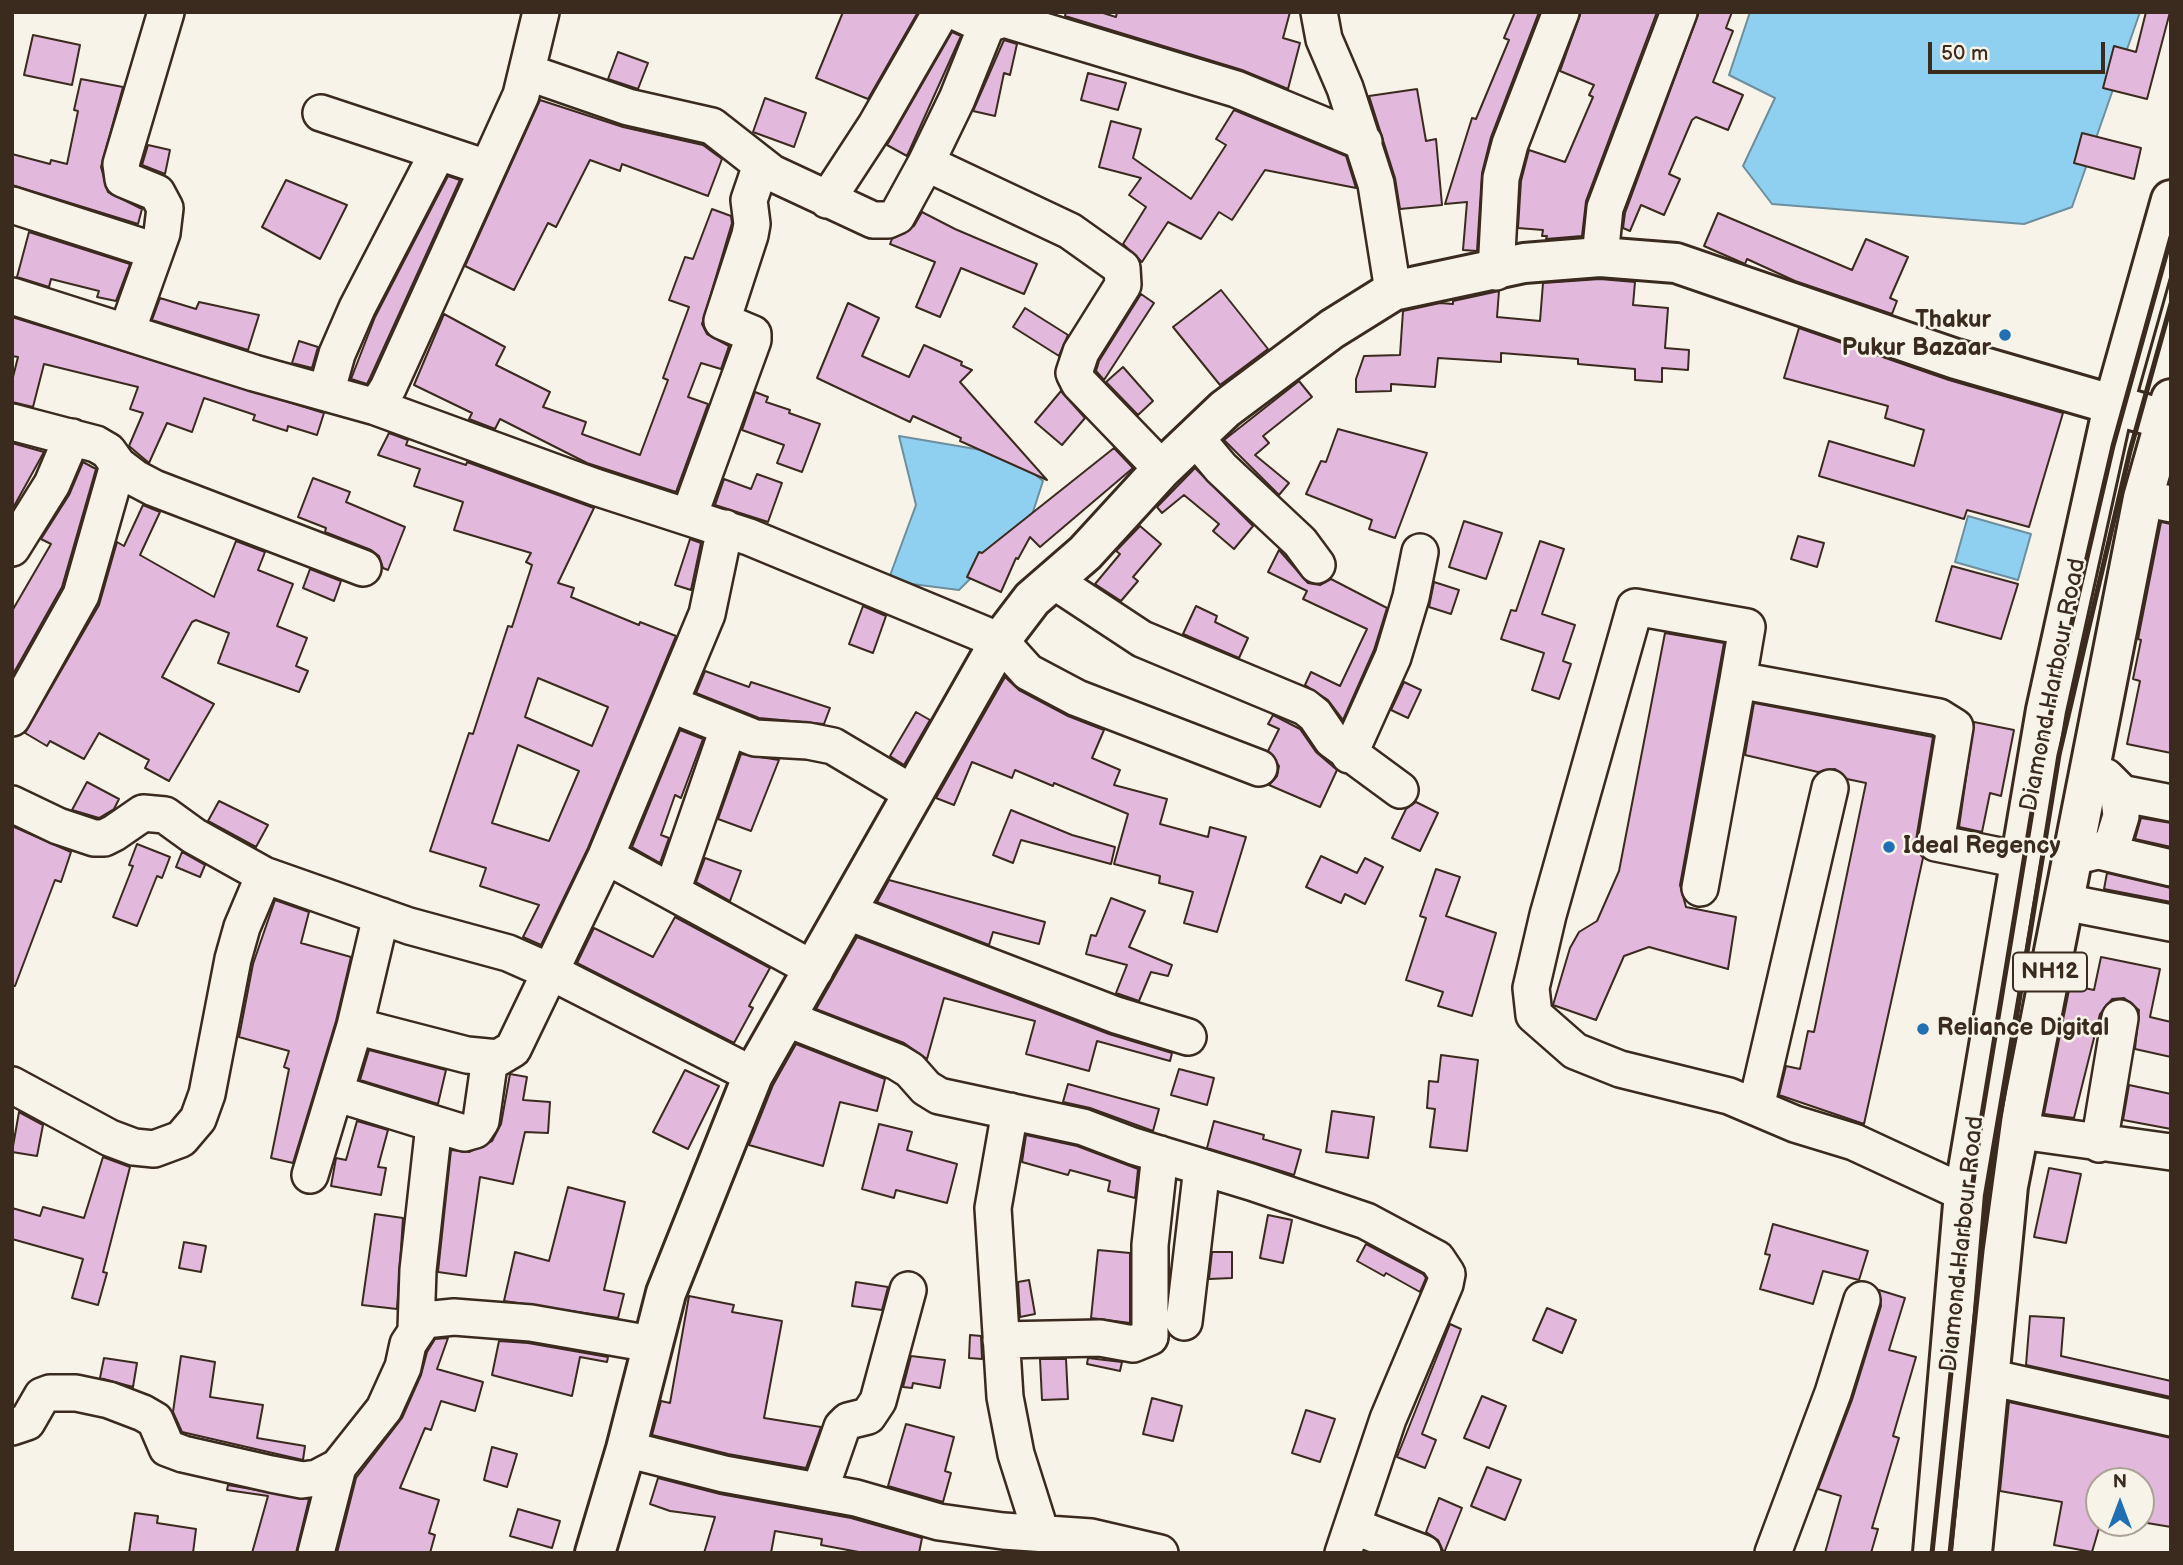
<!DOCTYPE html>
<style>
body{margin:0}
#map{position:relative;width:2183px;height:1565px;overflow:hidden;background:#f7f3e8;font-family:"Balsamiq Sans",sans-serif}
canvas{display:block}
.frame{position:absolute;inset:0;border:14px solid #3b2a1e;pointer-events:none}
.north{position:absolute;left:2085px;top:1467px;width:70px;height:70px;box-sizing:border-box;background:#f7f3e8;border:2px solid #aca397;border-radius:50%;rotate:0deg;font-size:19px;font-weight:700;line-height:28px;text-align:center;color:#3b2a1e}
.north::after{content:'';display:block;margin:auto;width:24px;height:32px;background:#1f6fb2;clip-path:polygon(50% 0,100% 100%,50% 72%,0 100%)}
.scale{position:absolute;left:1928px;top:42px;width:177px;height:32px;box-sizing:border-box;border:4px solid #3b2a1e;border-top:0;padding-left:9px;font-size:21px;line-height:24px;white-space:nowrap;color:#3b2a1e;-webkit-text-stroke:5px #f7f3e8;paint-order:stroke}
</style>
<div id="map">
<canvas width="2183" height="1565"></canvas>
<div class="frame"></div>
<div class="north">N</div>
<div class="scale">50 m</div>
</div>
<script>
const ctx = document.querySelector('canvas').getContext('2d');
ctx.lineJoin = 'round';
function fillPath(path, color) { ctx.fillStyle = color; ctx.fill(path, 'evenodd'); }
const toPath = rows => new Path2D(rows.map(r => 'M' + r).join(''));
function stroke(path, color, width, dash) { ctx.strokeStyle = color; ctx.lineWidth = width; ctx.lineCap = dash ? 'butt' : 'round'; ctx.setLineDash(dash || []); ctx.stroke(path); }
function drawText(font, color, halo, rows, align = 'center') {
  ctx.font = font + ' "Balsamiq Sans",sans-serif'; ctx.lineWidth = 5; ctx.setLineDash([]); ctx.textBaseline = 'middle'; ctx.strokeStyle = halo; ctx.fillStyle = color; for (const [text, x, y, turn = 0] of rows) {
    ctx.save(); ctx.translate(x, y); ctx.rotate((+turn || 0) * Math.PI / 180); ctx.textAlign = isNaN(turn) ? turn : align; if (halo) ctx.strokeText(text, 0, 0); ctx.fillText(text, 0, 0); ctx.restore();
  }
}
const water = toPath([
 [1750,12,2140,12,2072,207,2024,224,1772,204,1743,166,1775,98,1729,75,1750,12],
 [899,436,1011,455,1043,481,1031,518,959,590,888,581,916,505,899,436],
 [1968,516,2031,534,2018,580,1955,562,1968,516]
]);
fillPath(water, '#8fd0f1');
stroke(water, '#6d8e9d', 2);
const building = toPath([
 [843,12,918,12,868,99,816,78,843,12],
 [1066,12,1100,12,1116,17,1117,12,1290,12,1283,38,1300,43,1288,89,1242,70,1065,16,1066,12],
 [1515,12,1539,12,1491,137,1482,173,1477,251,1463,250,1467,202,1445,204,1472,118,1476,119,1509,40,1504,38,1515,12],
 [1581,12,1657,12,1586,201,1582,236,1546,239,1547,236,1542,236,1543,230,1518,228,1521,181,1529,150,1565,162,1593,97,1589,95,1594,85,1560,71,1581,12],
 [1699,12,1732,12,1726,28,1733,31,1713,82,1743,95,1728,130,1696,117,1692,120,1669,174,1680,179,1664,215,1641,205,1630,231,1623,228,1625,213,1699,12],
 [2146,12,2170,12,2147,99,2103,88,2114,46,2136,52,2146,12],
 [952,32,961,36,907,156,887,145,952,32],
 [33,35,80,45,72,85,24,75,33,35],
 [1004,40,1017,44,1010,75,1004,73,995,116,973,111,1004,40],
 [618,52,648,63,638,89,608,79,618,52],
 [1088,73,1126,83,1118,110,1081,100,1088,73],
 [81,79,123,87,101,167,108,192,142,209,138,224,12,185,12,154,50,164,51,160,67,164,78,111,74,110,81,79],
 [1417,89,1426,141,1436,139,1442,205,1400,209,1395,178,1369,96,1417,89],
 [765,98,806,113,794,147,753,132,765,98],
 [540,100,623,127,703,145,722,159,708,196,622,164,620,171,590,160,556,227,548,223,514,290,465,266,540,100],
 [1234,110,1346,156,1356,188,1265,170,1232,220,1219,212,1201,239,1168,222,1142,262,1123,244,1146,207,1129,195,1141,178,1099,167,1111,121,1141,129,1133,158,1191,199,1226,145,1216,139,1234,110],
 [2082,133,2141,148,2134,179,2074,163,2082,133],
 [148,145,170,150,165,174,142,165,148,145],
 [448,176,460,180,370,378,367,384,351,379,375,317,448,176],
 [286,180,347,205,320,259,262,227,286,180],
 [712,209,731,216,732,223,702,324,707,334,729,346,721,369,701,363,688,397,708,404,676,492,587,463,500,419,495,429,469,419,472,413,414,385,444,314,505,347,496,365,550,392,543,407,586,422,582,434,640,455,668,380,663,378,689,307,669,300,685,257,693,259,712,209],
 [922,212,955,229,1037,264,1024,294,961,268,940,317,916,307,935,262,890,244,892,239,914,226,922,212],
 [1718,213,1852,270,1866,239,1908,257,1890,298,1897,301,1892,314,1795,281,1747,259,1745,264,1704,246,1718,213],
 [29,232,130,264,116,301,97,297,99,291,51,279,49,287,17,277,29,232],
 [1600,279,1635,282,1633,305,1668,308,1665,348,1689,350,1688,370,1662,368,1662,382,1635,380,1635,369,1578,364,1578,359,1501,353,1501,362,1438,358,1435,387,1391,384,1391,391,1356,392,1356,379,1364,356,1400,355,1403,311,1440,303,1453,304,1453,301,1499,291,1497,317,1540,321,1543,283,1600,279],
 [1221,290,1268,349,1220,385,1173,327,1221,290],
 [1141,294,1154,303,1104,380,1096,371,1099,361,1141,294],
 [160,298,196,309,199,302,259,315,248,350,152,320,160,298],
 [848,303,879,318,862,356,909,377,924,345,962,362,961,365,972,370,960,382,1047,480,960,441,961,438,913,416,910,422,817,378,848,303],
 [1025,308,1068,335,1059,356,1013,327,1025,308],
 [12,317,324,413,317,435,288,426,287,431,253,420,255,415,204,398,192,432,167,423,149,463,129,446,143,413,130,409,138,387,44,364,33,407,12,402,12,381,18,357,12,356,12,317],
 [1799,328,1949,380,2063,413,2029,527,1967,510,1964,519,1819,476,1829,441,1914,466,1924,430,1885,418,1888,406,1784,378,1799,328],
 [299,341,318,347,312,368,292,363,299,341],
 [1123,367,1153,401,1138,415,1106,382,1123,367],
 [1299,381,1312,397,1263,436,1269,443,1255,455,1289,483,1279,495,1224,440,1299,381],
 [1061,391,1085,418,1062,445,1035,422,1061,391],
 [755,392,768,397,766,402,790,410,789,413,820,424,802,472,777,463,784,445,742,430,755,392],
 [1338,429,1427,453,1395,538,1369,529,1372,520,1306,494,1321,461,1326,462,1338,429],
 [389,433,408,440,406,445,466,465,467,462,594,508,558,583,574,588,571,597,639,625,640,622,676,636,588,848,541,945,523,937,539,905,480,886,486,868,430,851,469,733,473,734,508,626,512,627,532,565,526,562,531,553,454,530,463,502,414,486,420,469,378,455,389,433],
 [538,678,608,707,592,746,525,717,538,678],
 [518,745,579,771,549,841,492,823,518,745],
 [12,443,44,452,13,508,12,508,12,443],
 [1114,448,1133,468,1040,547,1030,537,1018,559,1016,558,1001,592,967,577,979,552,982,553,1114,448],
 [83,462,96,469,62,587,12,676,12,611,51,544,41,539,69,495,83,462],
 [1195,468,1253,526,1234,549,1213,531,1219,524,1184,495,1162,513,1157,507,1195,468],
 [757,474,782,483,768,522,715,505,724,479,751,489,757,474],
 [313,478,350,492,346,502,405,527,388,570,383,568,379,556,371,550,325,532,326,528,298,517,313,478],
 [143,505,160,512,140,555,214,597,236,541,265,552,258,570,293,584,277,626,307,638,296,666,308,671,299,692,218,663,229,633,196,620,192,622,162,677,214,704,169,781,145,768,149,760,99,733,84,759,50,741,47,746,25,733,99,605,117,542,124,546,143,505],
 [1464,521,1502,533,1486,579,1449,567,1464,521],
 [2161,522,2171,524,2171,753,2127,744,2140,681,2133,679,2141,640,2138,639,2161,522],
 [1140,526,1161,544,1133,577,1138,581,1121,601,1095,584,1120,554,1116,551,1140,526],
 [1798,536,1824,543,1817,567,1791,559,1798,536],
 [690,539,701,543,691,590,675,585,690,539],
 [1540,541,1564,549,1542,614,1575,625,1563,661,1571,664,1559,699,1532,690,1544,653,1501,639,1511,610,1516,611,1540,541],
 [1279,550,1308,583,1320,585,1331,579,1387,608,1374,650,1343,720,1328,700,1305,685,1311,672,1340,686,1367,629,1303,599,1307,591,1268,572,1279,550],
 [1952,566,2018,584,2001,639,1936,621,1952,566],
 [310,569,341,581,334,601,303,588,310,569],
 [1434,582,1459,590,1451,614,1429,607,1434,582],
 [863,606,886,616,873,653,849,644,863,606],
 [1196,606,1217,616,1215,622,1248,638,1239,658,1183,634,1196,606],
 [1665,633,1724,643,1680,885,1686,907,1736,917,1728,969,1649,947,1624,956,1596,1020,1553,1005,1570,948,1579,932,1597,921,1619,871,1665,633],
 [705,671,749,687,751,682,830,708,824,724,759,718,696,693,705,671],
 [1005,677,1019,690,1068,716,1104,730,1092,758,1120,770,1114,785,1167,799,1160,824,1208,837,1210,827,1246,837,1217,932,1184,923,1193,892,1159,883,1160,876,1114,864,1128,814,1054,783,1053,786,1015,770,1012,778,972,762,954,805,936,798,1005,677],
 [1404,682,1421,690,1408,718,1391,710,1404,682],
 [1754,703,1933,737,1916,840,1917,850,1923,858,1864,1124,1779,1095,1786,1066,1800,1069,1808,1031,1814,1032,1866,783,1847,779,1835,769,1818,772,1745,755,1754,703],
 [916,712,930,720,904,765,890,756,916,712],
 [1273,715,1300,729,1316,752,1337,770,1320,807,1269,785,1277,776,1279,766,1268,751,1279,729,1268,724,1273,715],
 [1974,722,2014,730,2001,796,1990,793,1982,832,1959,827,1974,722],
 [680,730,703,739,681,798,675,795,661,835,669,838,660,863,632,847,680,730],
 [741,754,779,760,751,831,718,819,741,754],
 [87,782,119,799,114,809,99,818,72,810,87,782],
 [219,801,268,825,256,847,208,821,219,801],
 [1416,802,1438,813,1420,851,1392,838,1406,809,1416,802],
 [1011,810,1072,835,1115,847,1111,864,1021,840,1013,863,993,855,1011,810],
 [2141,818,2171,823,2171,847,2135,839,2141,818],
 [12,826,71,852,61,882,55,880,15,986,12,986,12,826],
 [137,844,170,857,162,878,157,876,137,926,113,917,133,866,129,865,137,844],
 [182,852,205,865,200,877,176,867,182,852],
 [1321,856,1357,873,1365,858,1383,867,1365,904,1345,894,1341,903,1306,887,1321,856],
 [705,858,741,871,730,901,696,882,705,858],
 [1436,869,1460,877,1446,916,1496,933,1472,1016,1438,1006,1443,992,1406,980,1426,918,1420,916,1436,869],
 [2107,873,2171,888,2171,902,2104,889,2107,873],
 [889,880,1045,922,1039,944,993,932,989,945,877,902,889,880],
 [1111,898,1145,911,1129,947,1172,965,1168,976,1151,972,1139,1001,1116,993,1127,965,1086,954,1091,935,1096,936,1111,898],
 [275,900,309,912,301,943,351,957,336,1021,293,1163,271,1158,289,1069,284,1067,289,1051,239,1037,253,964,275,900],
 [675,917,770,968,749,1006,753,1008,734,1043,577,963,594,928,653,957,675,917],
 [857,937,1109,1034,1172,1053,1170,1061,1097,1041,1089,1071,1026,1054,1035,1021,944,998,927,1059,904,1043,816,1009,857,937],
 [2101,957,2160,969,2150,1017,2171,1022,2171,1057,2135,1049,2139,1010,2124,998,2112,999,2100,1014,2074,1118,2044,1114,2070,985,2094,990,2101,957],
 [796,1044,885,1079,877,1111,840,1102,823,1166,749,1145,773,1085,796,1044],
 [369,1050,446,1070,438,1104,360,1080,369,1050],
 [1441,1055,1478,1060,1467,1151,1430,1147,1435,1109,1427,1108,1429,1081,1438,1082,1441,1055],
 [1179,1069,1214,1078,1207,1105,1171,1095,1179,1069],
 [685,1070,719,1086,688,1149,653,1132,685,1070],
 [510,1074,527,1077,523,1100,550,1102,548,1133,525,1132,513,1184,480,1177,466,1276,438,1272,451,1150,469,1152,492,1141,501,1124,510,1074],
 [1068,1084,1159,1109,1153,1131,1090,1108,1063,1102,1068,1084],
 [2129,1085,2171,1094,2171,1129,2123,1120,2129,1085],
 [1332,1111,1374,1117,1368,1158,1326,1152,1332,1111],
 [19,1112,43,1125,37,1156,12,1152,19,1112],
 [357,1121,388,1130,378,1167,386,1168,381,1195,331,1186,336,1158,346,1160,357,1121],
 [1214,1121,1264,1135,1263,1139,1301,1150,1294,1175,1207,1148,1214,1121],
 [879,1124,912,1132,907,1150,957,1164,947,1203,896,1190,894,1198,862,1189,879,1124],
 [1026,1135,1077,1146,1138,1169,1135,1198,1108,1191,1110,1181,1070,1170,1068,1175,1022,1162,1026,1135],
 [103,1157,130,1167,103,1272,107,1273,98,1305,72,1298,83,1259,12,1239,12,1208,40,1216,43,1207,84,1218,103,1157],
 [2049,1168,2081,1174,2066,1243,2034,1237,2049,1168],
 [568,1187,625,1202,604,1290,624,1294,618,1318,504,1301,515,1252,549,1261,568,1187],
 [375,1214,403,1218,397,1309,362,1305,375,1214],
 [1268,1215,1292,1220,1283,1263,1260,1258,1268,1215],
 [1773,1224,1868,1251,1859,1280,1823,1271,1813,1304,1760,1289,1770,1255,1765,1254,1773,1224],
 [184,1242,206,1246,201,1272,179,1268,184,1242],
 [1366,1244,1423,1274,1426,1278,1420,1292,1386,1273,1384,1276,1357,1261,1366,1244],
 [1098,1250,1130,1253,1130,1323,1091,1318,1098,1250],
 [1212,1252,1232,1252,1232,1278,1209,1279,1212,1252],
 [1029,1280,1035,1314,1020,1317,1018,1282,1029,1280],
 [856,1282,888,1287,882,1310,852,1306,856,1282],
 [1879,1290,1905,1298,1889,1350,1916,1357,1893,1436,1899,1438,1872,1528,1878,1529,1871,1553,1825,1553,1841,1496,1818,1489,1852,1400,1881,1306,1879,1290],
 [689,1296,734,1305,732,1312,782,1321,764,1418,821,1427,806,1468,728,1454,652,1435,661,1401,670,1403,689,1296],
 [1547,1308,1576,1320,1562,1353,1533,1340,1547,1308],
 [2030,1316,2064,1318,2061,1356,2171,1381,2171,1397,2026,1365,2030,1316],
 [1450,1324,1461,1329,1422,1434,1436,1440,1425,1468,1397,1457,1450,1324],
 [970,1335,981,1336,982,1359,969,1358,970,1335],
 [448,1338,437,1369,483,1382,475,1411,441,1401,431,1430,425,1428,400,1488,439,1500,429,1533,435,1535,430,1553,337,1553,356,1478,402,1418,421,1375,427,1352,435,1339,448,1338],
 [499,1341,528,1343,608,1357,607,1362,580,1357,572,1396,492,1375,499,1341],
 [181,1356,215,1362,210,1397,263,1405,257,1438,305,1446,303,1460,182,1432,173,1412,181,1356],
 [911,1356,945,1360,940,1388,913,1383,912,1388,903,1387,911,1356],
 [104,1358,137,1363,133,1387,100,1378,104,1358],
 [1088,1358,1122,1362,1120,1371,1087,1364,1088,1358],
 [1040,1359,1066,1359,1068,1399,1042,1400,1040,1359],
 [1482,1396,1506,1406,1489,1448,1464,1438,1482,1396],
 [1152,1398,1182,1406,1173,1441,1143,1434,1152,1398],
 [2009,1402,2171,1438,2171,1527,2141,1522,2141,1481,2099,1481,2099,1528,2092,1552,2054,1545,2062,1502,2000,1491,2009,1402],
 [1306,1410,1335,1419,1320,1462,1292,1453,1306,1410],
 [906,1424,954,1437,945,1471,951,1473,943,1502,888,1486,906,1424],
 [492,1447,517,1454,507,1487,484,1480,492,1447],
 [1487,1467,1521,1480,1505,1520,1471,1506,1487,1467],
 [658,1478,720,1494,851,1518,922,1538,919,1553,864,1553,821,1545,822,1539,775,1531,771,1553,704,1553,715,1517,670,1511,650,1504,658,1478],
 [228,1485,309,1499,296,1553,252,1553,268,1496,227,1490,228,1485],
 [1439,1498,1462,1508,1444,1553,1438,1540,1426,1532,1439,1498],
 [518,1509,560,1521,552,1548,510,1536,518,1509],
 [135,1513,158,1516,157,1523,196,1529,193,1553,129,1553,135,1513]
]);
fillPath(building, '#e3b8dd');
stroke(building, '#3b2a1e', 2);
const minor = toPath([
 [956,12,985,25,1004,19,1236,89,1364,142],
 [1319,12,1324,39,1345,88,1376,184,1393,291],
 [527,72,628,107,712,126,772,173,873,220,888,220,897,216,926,163,957,99,992,12],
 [321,113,487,168],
 [926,163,1070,231,1122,268,1123,285,1081,352,1074,373,1079,383,1162,469],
 [827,200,876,125,941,12],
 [12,205,155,251],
 [1600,257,1605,208,1679,12],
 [1496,272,1501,178,1510,144,1561,12],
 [12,296,254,373,376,407,595,487,749,537,1000,641,1028,672,1077,698,1259,768],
 [127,331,162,233,165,208,157,193,123,179,121,164,166,12],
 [326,393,337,354,357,308,438,152],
 [376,407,388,388,521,95,541,12],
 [12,422,96,444,108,451,118,465,135,478,154,488,363,568],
 [1195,437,1221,468,1300,542,1317,565],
 [2143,498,2171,504],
 [689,516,753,340,753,334,722,321,750,235,752,224,749,200,761,165],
 [12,548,52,484,72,437],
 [1054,581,1142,639,1305,707,1315,715,1332,740,1400,790],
 [670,704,755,738,808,741,833,746,912,793],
 [12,718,81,595,118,465],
 [1349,755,1393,657,1411,597,1420,552],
 [2120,793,2171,803],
 [12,804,58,826,94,838,104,838,114,833,143,813,165,815,194,836,264,875],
 [2099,851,2171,868],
 [606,856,815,970],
 [2073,857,2105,849,2113,842,2121,816,2118,789,2106,777,2090,771],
 [1700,888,1738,680],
 [672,891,728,729],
 [2064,902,2171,923],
 [848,912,1116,1015,1188,1037],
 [785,1018,897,1062,910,1070,926,1088,939,1096,1083,1127,1133,1146,1251,1182,1366,1221,1437,1259,1447,1274,1445,1284,1388,1419,1343,1553],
 [355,1026,467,1055,498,1058,513,1049,606,856,707,614,725,528],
 [12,1085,110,1138,134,1147,154,1149,181,1139,198,1119,207,1094,233,959,242,927,264,875,409,926,508,953,551,972,753,1075],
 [335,1093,464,1133,475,1130,481,1121,490,1058],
 [1756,1107,1830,788],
 [1010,1111,993,1208,1005,1397,1016,1454,1041,1533],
 [2020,1131,2171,1152],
 [2099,1144,2120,1018],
 [310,1175,355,1026,381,916],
 [1964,1193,1854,1142,1795,1124,1729,1096,1620,1069,1575,1051,1534,1015,1531,988,1548,915,1635,607,1747,627,1738,680,1939,717,1955,727,1936,843,2020,860],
 [1184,1322,1202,1167],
 [416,1329,418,1270,434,1125],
 [1001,1340,1100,1338,1133,1344,1150,1337,1150,1245,1160,1154],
 [1949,1368,2171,1418],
 [12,1427,27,1422,42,1396,50,1393,76,1393,109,1400,143,1413,155,1420,167,1448,183,1454,271,1474,302,1480,317,1478,338,1467,384,1409,403,1367,408,1344,424,1320,454,1317,531,1323,651,1344],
 [626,1449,724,1474,856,1498,939,1522,1003,1531,1091,1537,1160,1553],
 [820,1490,842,1427,848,1421,868,1416,878,1401,908,1290],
 [1353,1526,1423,1553],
 [316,1553,338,1467],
 [1773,1553,1833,1393,1862,1300]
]);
const major = toPath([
 [595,1553,626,1449,666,1293,753,1075,1000,641,1032,599,1085,553,1162,469,1225,409,1332,329,1393,291,1524,263,1600,257,1676,263,1956,359,2166,420]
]);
const highway = toPath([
 [1933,1553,1964,1193,2046,710,2113,406,2171,200],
 [1972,1553,2008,1186,2143,498,2171,399]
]);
stroke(minor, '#3b2a1e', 40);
stroke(major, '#3b2a1e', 44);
stroke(highway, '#3b2a1e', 44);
stroke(minor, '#f7f3e8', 35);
stroke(major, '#f7f3e8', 38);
stroke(highway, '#f7f3e8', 38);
stroke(toPath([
 [1932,1553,1964,1249,1982,1115,2042,751,2113,446,2171,237],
 [1950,1553,1982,1251,2000,1118,2059,755,2130,451,2171,304]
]), '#3b2a1e', 5);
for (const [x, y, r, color] of [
 [2005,335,7,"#1f6fb2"],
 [1889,847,7,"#1f6fb2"],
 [1923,1029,7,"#1f6fb2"]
]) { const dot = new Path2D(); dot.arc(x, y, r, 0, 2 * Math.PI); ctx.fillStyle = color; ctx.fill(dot); stroke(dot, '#f7f3e8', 2.5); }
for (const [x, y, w] of [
 [2050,972,74]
]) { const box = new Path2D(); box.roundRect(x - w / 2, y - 19.5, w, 39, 5); ctx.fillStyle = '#f7f3e8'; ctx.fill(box); stroke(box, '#3b2a1e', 2); }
drawText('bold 23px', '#3b2a1e', null, [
 ["NH12",2050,972]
]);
drawText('bold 24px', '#3b2a1e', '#f7f3e8', [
 ["Thakur",1991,321,"right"],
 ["Pukur Bazaar",1991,349,"right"],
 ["Ideal Regency",1903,847],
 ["Reliance Digital",1937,1029]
], 'left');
drawText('24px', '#3b2a1e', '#f7f3e8', [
 ["Diamond Harbour Road",2054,685,-79],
 ["Diamond Harbour Road",1963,1244,-84]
]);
</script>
